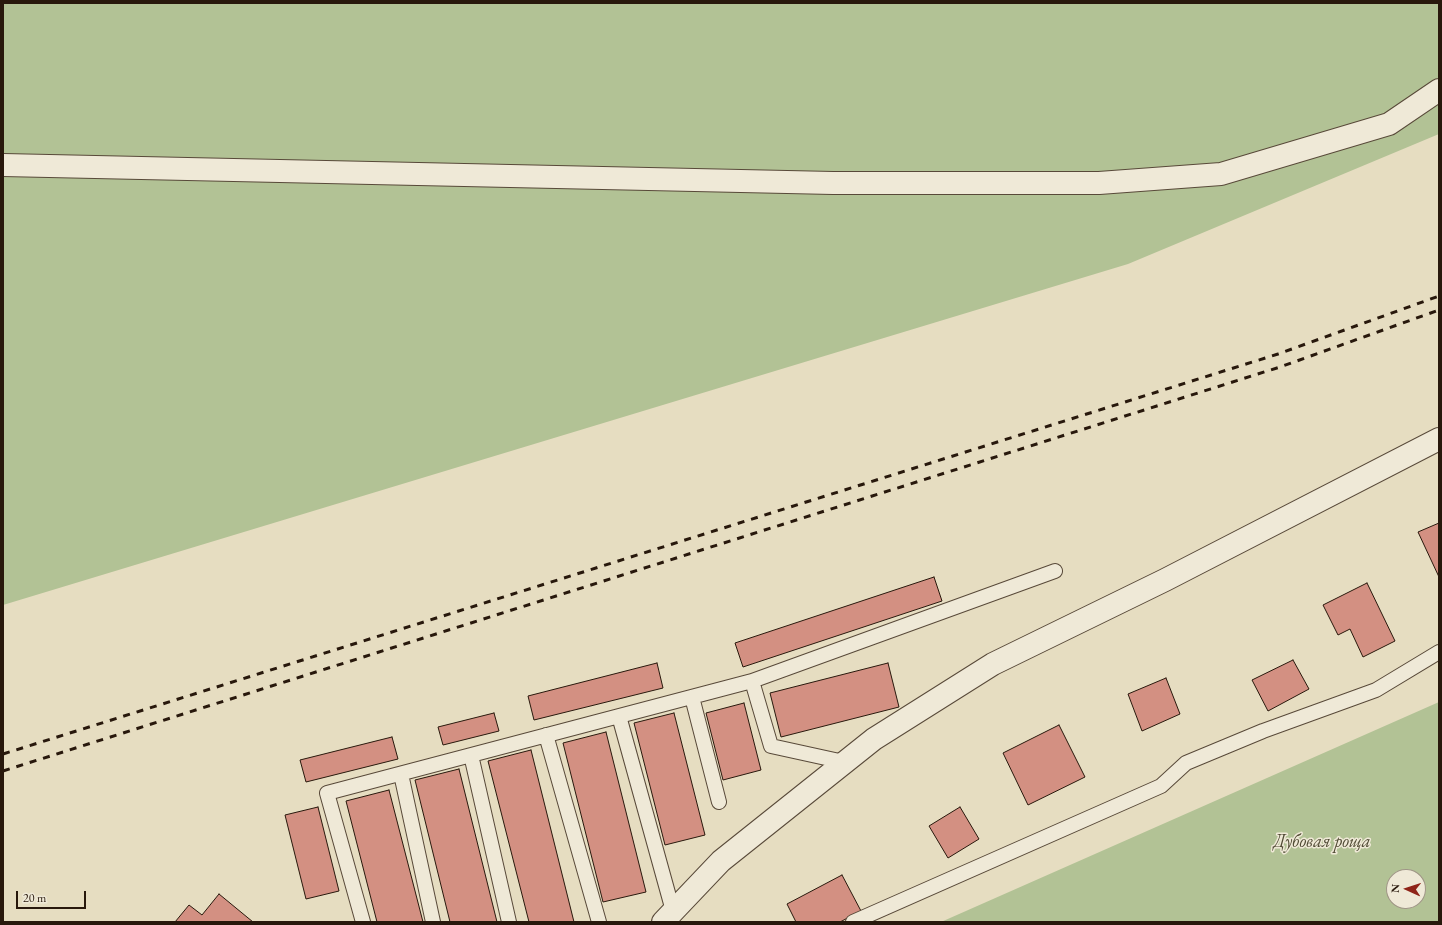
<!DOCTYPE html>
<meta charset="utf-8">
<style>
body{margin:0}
#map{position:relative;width:1442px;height:925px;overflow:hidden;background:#e6ddc1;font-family:"EB Garamond",serif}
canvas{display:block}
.frame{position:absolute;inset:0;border:4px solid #28180c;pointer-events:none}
.north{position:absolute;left:1386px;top:869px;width:40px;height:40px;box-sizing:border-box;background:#efe9d7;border:1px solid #9f9586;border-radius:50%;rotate:273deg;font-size:11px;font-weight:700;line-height:16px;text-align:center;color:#28180c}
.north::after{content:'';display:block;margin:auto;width:14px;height:18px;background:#8f2418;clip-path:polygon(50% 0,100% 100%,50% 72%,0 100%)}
.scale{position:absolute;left:16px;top:891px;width:70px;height:18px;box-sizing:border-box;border:2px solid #28180c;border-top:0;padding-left:5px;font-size:12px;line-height:14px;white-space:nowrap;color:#28180c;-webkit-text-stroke:3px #efe9d7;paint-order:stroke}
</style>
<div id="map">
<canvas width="1442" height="925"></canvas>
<div class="frame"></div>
<div class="north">N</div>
<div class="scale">20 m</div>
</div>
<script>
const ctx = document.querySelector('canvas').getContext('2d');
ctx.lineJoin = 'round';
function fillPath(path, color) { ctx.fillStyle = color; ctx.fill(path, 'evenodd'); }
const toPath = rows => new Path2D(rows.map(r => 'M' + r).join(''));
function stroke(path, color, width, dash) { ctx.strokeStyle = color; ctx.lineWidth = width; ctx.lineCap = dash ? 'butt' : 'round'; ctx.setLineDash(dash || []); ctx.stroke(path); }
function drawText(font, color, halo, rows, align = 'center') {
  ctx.font = font + ' "EB Garamond",serif'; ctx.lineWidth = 3; ctx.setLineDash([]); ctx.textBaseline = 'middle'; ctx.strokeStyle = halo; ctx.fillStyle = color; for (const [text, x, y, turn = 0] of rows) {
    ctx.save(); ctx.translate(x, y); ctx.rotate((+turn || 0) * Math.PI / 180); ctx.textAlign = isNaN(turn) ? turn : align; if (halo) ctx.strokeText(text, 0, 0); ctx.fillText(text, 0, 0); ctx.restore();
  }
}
fillPath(toPath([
 [3,3,1439,3,1439,134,1128,264,3,605],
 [1439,702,1439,922,941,922],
 [1394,877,1418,877,1418,901,1394,901]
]), '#b2c295');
const building = toPath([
 [1439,523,1439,577,1418,532,1439,523],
 [934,577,942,601,743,667,735,643,934,577],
 [1367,583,1395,641,1363,657,1350,629,1338,635,1323,605,1367,583],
 [1293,660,1309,689,1268,711,1252,680,1293,660],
 [657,663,663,688,534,720,528,696,657,663],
 [888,663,899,707,781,737,770,693,888,663],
 [1166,678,1180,714,1142,731,1128,694,1166,678],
 [744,703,761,770,723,780,706,713,744,703],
 [494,713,499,731,443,745,438,727,494,713],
 [674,713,705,835,665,845,634,723,674,713],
 [1059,725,1085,777,1028,805,1003,753,1059,725],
 [606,732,646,892,603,902,563,743,606,732],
 [392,737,398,759,306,782,300,760,392,737],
 [531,750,574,922,529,922,488,761,531,750],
 [459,769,497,922,450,922,415,780,459,769],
 [389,790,423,922,377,922,346,801,389,790],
 [318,807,339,891,306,899,285,815,318,807],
 [960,807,979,839,948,858,929,826,960,807],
 [842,875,861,911,840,922,796,922,787,904,842,875],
 [219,894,253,922,175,922,189,905,202,915,219,894]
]);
fillPath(building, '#d39082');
stroke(building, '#28180c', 1);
const service = toPath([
 [752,681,771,746,844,762],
 [692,697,719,802],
 [619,716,673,911],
 [546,735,599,922],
 [471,755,509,922],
 [401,774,433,922],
 [363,922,327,793,752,681,1055,571],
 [853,922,1161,786,1186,763,1263,731,1376,690,1439,652]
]);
const minor = toPath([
 [3,165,833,183,1099,183,1221,174,1389,124,1439,90]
]);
const tertiary = toPath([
 [663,922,721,861,874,739,993,664,1165,580,1439,439]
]);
stroke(service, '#584939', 16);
stroke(minor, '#584939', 24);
stroke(tertiary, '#584939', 24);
stroke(service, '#efe9d7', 14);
stroke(minor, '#efe9d7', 22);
stroke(tertiary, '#efe9d7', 22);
stroke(toPath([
 [3,754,1278,354,1439,296],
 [3,771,1280,367,1439,310]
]), '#28180c', 3, [7, 7]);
drawText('italic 18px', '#514b35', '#efe9d7', [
 ["Дубовая роща",1322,842]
]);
</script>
